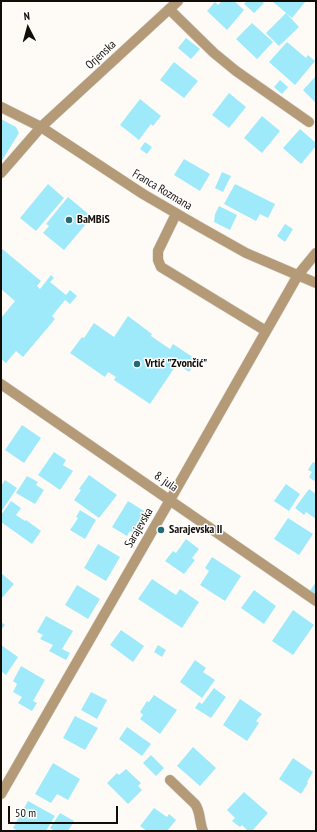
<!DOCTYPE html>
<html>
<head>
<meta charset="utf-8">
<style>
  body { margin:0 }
  #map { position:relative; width:317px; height:832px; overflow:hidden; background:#fefbf7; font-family:"PT Sans Narrow",sans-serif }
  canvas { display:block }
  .frame { position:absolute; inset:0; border:2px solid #120d07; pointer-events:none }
  .north { position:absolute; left:8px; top:8px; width:40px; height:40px; -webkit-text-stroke:3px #fff; paint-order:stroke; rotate:354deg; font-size:11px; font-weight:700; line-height:16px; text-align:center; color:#120d07 }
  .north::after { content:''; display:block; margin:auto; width:14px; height:18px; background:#120d07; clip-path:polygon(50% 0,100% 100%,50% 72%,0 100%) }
  .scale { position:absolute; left:8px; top:806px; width:110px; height:18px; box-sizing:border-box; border:2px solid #120d07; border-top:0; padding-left:5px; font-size:12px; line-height:14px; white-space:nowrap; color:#120d07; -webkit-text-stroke:3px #fff; paint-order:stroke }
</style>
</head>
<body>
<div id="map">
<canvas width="317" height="832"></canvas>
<div class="frame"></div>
<div class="north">N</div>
<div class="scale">50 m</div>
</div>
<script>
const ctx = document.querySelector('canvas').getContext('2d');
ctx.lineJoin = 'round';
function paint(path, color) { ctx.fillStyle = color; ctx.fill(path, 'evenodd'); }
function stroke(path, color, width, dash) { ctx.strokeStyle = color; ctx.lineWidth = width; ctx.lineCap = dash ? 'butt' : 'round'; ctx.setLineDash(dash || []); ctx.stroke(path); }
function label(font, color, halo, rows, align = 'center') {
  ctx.font = font + ' "PT Sans Narrow",sans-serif'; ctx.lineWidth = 3; ctx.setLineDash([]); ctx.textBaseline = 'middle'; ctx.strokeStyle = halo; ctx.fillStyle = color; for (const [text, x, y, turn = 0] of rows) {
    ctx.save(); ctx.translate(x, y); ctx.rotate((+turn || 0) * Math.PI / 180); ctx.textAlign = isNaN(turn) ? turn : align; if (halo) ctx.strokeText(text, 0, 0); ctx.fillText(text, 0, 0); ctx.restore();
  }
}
paint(new Path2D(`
  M222,1h12l10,9 -17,20 -20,-19 8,-9 3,3z
  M247,1h15l2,2 -10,10 -10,-9z
  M272,1h34l-14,17z
  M286,13l13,14 -20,19 -13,-13z
  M252,23l21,19 -16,17 -21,-20z
  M186,38l14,11 -9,10 -13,-11z
  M287,42l19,16 2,-3 7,6 -20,24 -26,-23z
  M174,62l24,19 -14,17 -24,-18z
  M316,76v27l-13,-13z
  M280,80l8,7 -6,7 -8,-7z
  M229,93l17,14 -17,21 -17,-13z
  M140,99l21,17 -8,10 -2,-2 -12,16 -19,-15z
  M262,116l18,15 -18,22 -18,-15z
  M1,119l15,8 3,6 -18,29z
  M300,129l16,14v3l-15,18 -18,-16z
  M145,142l7,5 -5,7 -7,-5z
  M184,159l26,15 -10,17 -26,-16z
  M222,172l9,4 -8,16 -8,-4z
  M48,184l16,14 -28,33 -16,-13z
  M235,184l40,20 -7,14 -8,-4 -4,7 -32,-17z
  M68,197l24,20 -28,33 -21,-17 6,-7 -3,-2z
  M219,206l18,9 -7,15 -16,-8 1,-8z
  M285,224l8,5 -8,13 -8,-6z
  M1,248l40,33 -4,5 3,3 11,-14 3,3 -4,4 16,13 4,-5 7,6 -7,8 -5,-4 -13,16 3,3 -32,38 -7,-6 -10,12 -5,-4v-41l14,-17 -14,-12z
  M128,316l24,18 -1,2 19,13 3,-5 24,16 -8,12 -12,-8 -27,40 -36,-24 2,-3 -8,-5 -3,5 -35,-24 12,-16 2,1 10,-15 20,14z
  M22,425l19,13 -17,25 -19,-13z
  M54,452l12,8 -3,5 10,6 -13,19 -22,-15z
  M313,462l3,2v14l-2,3 -5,-4 3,-5 -4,-2z
  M89,475l28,20 -18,23 -25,-18 7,-10 -2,-1z
  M27,476l11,6 -2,3 8,5 -9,14 -19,-11z
  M5,480l12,8 -16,24v-26z
  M286,484l14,10 -11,17 -15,-10z
  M309,489l7,5v25l-10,-7 -2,3 -9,-7z
  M11,501l10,7 -5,7 9,6 1,-1 15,11 -9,13 -31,-22v-7z
  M128,501l21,13 -13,20 -6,-3 -3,5 -15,-9z
  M80,510l16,10 -11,19 -15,-9 8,-12 -2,-1z
  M288,518l25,16 -14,21 -25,-16z
  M186,539l13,10 -7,9 3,2 -11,14 -19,-13 8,-10 3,2z
  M98,544l22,13 -14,24 -22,-13z
  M212,557l29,19 -16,25 -25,-16 9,-14 -4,-3z
  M1,573l13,11 -13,15z
  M152,579l24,16 4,-6 19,13 -17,26 -44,-29z
  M316,582v15l-7,-5z
  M77,585l23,14 -12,20 -23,-14z
  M254,590l22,16 -12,18 -23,-16z
  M293,610l21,15 -21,30 -21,-14z
  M46,616l27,15 -11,18 8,4 -4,7 -17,-9 4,-6 -13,-6 3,-4 -6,-3z
  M1,622l4,3 -4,5z
  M121,630l23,16 -11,16 -23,-17z
  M1,645l17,12 -12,18 -5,-4z
  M158,645l8,5 -4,7 -8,-5z
  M195,660l11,8 -3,4 12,8 -13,18 -22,-16z
  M21,666l24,14 -12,21 4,2 -5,8 -14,-8 4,-6 -9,-5 4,-8 -4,-3z
  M214,688l12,9 -15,21 -16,-10 4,-6 3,2z
  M91,692l16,8 -10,19 -16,-9z
  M154,695l23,15 -17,24 -20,-15 3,-4 -3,-3 7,-11 2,1z
  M240,699l22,15 -6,7 3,2 -12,18 -24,-16z
  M75,716l23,12 -13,22 -22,-12z
  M127,727l24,17 -9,12 -23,-17z
  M193,747l23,21 -16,18 -23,-20z
  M151,755l13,13 -8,8 -13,-13z
  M293,758l20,14 -6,10 1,1 -7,11 -22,-15z
  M53,763l27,16 -12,21 -11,-6 -6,9 -16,-9z
  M126,769l15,14 -3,3 4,4 -14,14 -21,-21 10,-10 2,2z
  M244,792l24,21 -16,18h-4l-6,-6 -2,2 -8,-6 3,-3 -8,-8z
  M28,801l27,15 -9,15h-28l-5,-3z
  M154,808l13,9 2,-3 7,6 -9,11h-20l-7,-5z
  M60,813l14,8 -6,10h-13l-5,-3z`), '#9eeafa');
const minor = new Path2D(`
  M169,9l45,44 22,18 73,51
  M1,107l40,20 102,67 55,32 48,27 70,30
  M1,173l40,-46 137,-126
  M176,214l-18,37v9l3,7 105,64
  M1,384l315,217
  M170,780l25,24c6,8 4,18 8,27
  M1,794l169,-294 128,-225 18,-22`);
stroke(minor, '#d8d5d1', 11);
stroke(minor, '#b49a76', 10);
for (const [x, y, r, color] of [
  [69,220,4,"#226a77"],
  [137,364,4,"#226a77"],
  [161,530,4,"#226a77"]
]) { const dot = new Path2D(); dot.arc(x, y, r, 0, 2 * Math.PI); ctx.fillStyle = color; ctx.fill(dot); stroke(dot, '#fff', 1.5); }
label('12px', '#120d07', '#fff', [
  ["Orjenska",101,55,-43],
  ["Franca Rozmana",162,190,31],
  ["8. jula",166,482,35],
  ["Sarajevska",139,528,-60]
]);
label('bold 12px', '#120d07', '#fff', [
  ["BaMBiS",77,220],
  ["Vrtić \"Zvončić\"",145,364],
  ["Sarajevska II",169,530]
], 'left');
</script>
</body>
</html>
